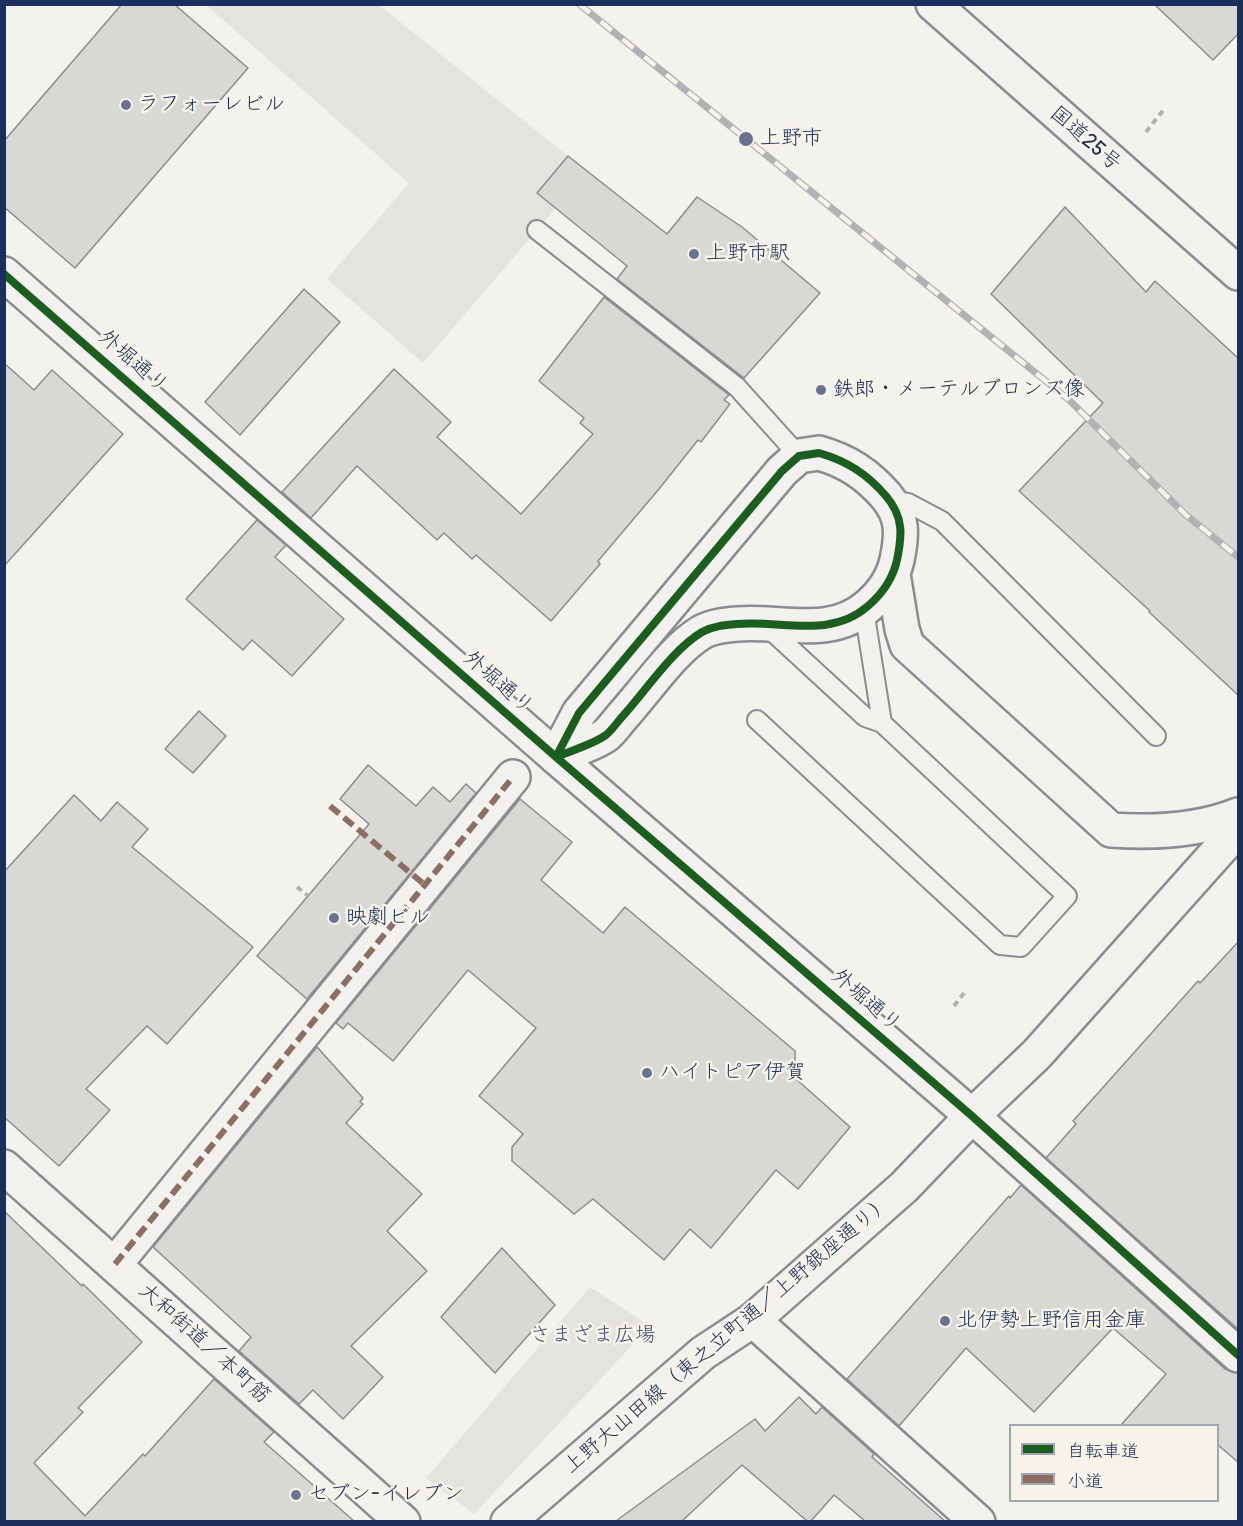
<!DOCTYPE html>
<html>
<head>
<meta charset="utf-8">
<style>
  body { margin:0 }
  #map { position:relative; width:1243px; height:1526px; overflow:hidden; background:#f4f2ec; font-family:Pangolin,"Klee One",sans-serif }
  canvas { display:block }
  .frame { position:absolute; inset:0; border:6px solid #1b2f5e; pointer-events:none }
  .legend { position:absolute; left:1009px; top:1424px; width:210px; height:78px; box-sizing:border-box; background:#f7f3e8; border:2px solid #9fa5b1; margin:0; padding:8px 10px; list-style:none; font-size:18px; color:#1b2f5e }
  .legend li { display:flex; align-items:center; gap:12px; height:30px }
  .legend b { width:30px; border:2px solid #9fa5b1 }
</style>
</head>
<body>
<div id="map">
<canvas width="1243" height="1526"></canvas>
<div class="frame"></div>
<ul class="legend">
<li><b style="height:8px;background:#1b5e20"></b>自転車道</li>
<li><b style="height:8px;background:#8d6e63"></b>小道</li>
</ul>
</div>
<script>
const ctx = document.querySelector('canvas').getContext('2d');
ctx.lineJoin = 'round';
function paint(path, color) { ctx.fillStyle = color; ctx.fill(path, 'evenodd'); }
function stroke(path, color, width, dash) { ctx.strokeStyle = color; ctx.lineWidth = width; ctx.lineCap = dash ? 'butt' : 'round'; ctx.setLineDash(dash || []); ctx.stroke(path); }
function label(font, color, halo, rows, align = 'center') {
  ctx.font = font + ' Pangolin,"Klee One",sans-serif'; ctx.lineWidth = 5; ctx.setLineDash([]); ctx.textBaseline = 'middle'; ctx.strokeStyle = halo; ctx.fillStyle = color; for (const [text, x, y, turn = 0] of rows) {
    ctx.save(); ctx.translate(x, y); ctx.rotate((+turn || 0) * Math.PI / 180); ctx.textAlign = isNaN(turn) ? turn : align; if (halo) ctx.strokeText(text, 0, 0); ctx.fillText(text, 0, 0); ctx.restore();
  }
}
paint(new Path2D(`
  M206,5h173l189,151 -31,37 19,15 -133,155 -96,-84 82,-96z
  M590,1287l63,41 -15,11 -164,175 -48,-36z`), '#e4e3df');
const building = new Path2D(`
  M122,4h52l74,64 -173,200 -71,-61v-66z
  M1154,4h85v29l-26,27z
  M568,156l99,78 30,-37 45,30 78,66 -76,85 -127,-99 10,-13 -90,-73z
  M1065,207l81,85 9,-11 84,78v337l-90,-84 1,-1 -131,-120 84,-88 -112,-109z
  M304,289l36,33 -100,113 -35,-33z
  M604,297l125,98 -5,5 6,4 -29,38 -3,-2 -39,49 -61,72 2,3 -49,57 -75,-66 -4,4 -28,-26 -7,7 -80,-74 -46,52 -29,-26 112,-123 57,53 -14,15 84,77 72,-80 -13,-11 4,-5 -45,-37z
  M4,363l30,27 18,-20 71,64 -119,132z
  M257,520l29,25 -11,12 69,62 -52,57 -40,-36 -9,10 -57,-51z
  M199,711l27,25 -33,37 -28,-24z
  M368,765l48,41 17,-19 17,15 16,-18 10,9 -169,206 -50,-43 112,-132 -29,-25z
  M74,795l27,26 16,-19 31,27 -16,18 121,100 -86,97 -20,-18 -61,63 24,21 -51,56 -55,-49v-245z
  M520,799l52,43 -31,38 62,53 22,-26 170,144v27l55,49 -52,62 -22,-19 -65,78 -21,-19 -26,31 -71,-61 -19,15 -62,-53v-14l11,-13 -44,-38 57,-68 -68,-58 -75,91 -45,-38 -5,6 -7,-6z
  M1239,941v389l-193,-172 30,-34 -3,-3 125,-140 2,2z
  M317,1047l46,51 -3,4 3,2 -17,19 76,71 -35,37 40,40 -76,75 32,31 -40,42 -30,-29 -14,14 -60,-53 12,-14 -98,-90z
  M1021,1185l204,184 14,4v90l-21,-18v-20h-97l45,-51 -53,-46 -79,84 -68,-64 -67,78 -52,-47 162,-183 1,2z
  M4,1211l78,75 1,-2 59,58 -64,66 5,4 -49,51 51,53 58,-62 2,2 69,-77 60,53 -10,10 90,79h-350z
  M502,1248l53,57 -60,68 -54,-56z
  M799,1397l17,17 6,-7 52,47 -2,3 73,64h-80l-31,-26 -23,26h-4l-65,-56 -60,56h-66l139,-102 10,12z`);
paint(building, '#d8d8d5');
stroke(building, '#898c92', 1.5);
const lane = new Path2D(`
  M537,230l200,157 62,69
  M889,499l19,4 34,18 214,215
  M765,625l100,92 17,6 -18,-113
  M757,720l243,225 21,2 46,-51 -185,-173`);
const street = new Path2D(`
  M4,274l552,483
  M972,1116l266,239
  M4,1167l399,355
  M115,1264l398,-487
  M753,1320l225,202`);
const secondary = new Path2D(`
  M819,453c28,8 48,21 67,43 18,21 16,40 11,64 -4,18 -15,34 -29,46 -38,33 -85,14 -131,18 -12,1 -24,2 -35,8 -30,18 -57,60 -81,86 -5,6 -10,13 -15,17 -12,9 -36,16 -50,22l23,-44 203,-242 17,-15z
  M893,574l9,55 5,16 204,185c44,3 87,1 127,-15
  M556,757l416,359`);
const primary = new Path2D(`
  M508,1522l195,-169 50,-33 151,-133 68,-71 65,-62 201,-225`);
const highway = new Path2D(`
  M933,4l305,269`);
stroke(lane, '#898c92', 22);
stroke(street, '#898c92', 38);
stroke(secondary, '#898c92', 38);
stroke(primary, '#898c92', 38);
stroke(highway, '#898c92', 38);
stroke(new Path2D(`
  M1146,132l19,-24
  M297,887l11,9
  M954,1006l10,-13`), '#b1b2b5', 4, [6, 4.5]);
stroke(lane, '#f2f1ed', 18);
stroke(street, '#f2f1ed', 33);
stroke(secondary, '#f2f1ed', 33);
stroke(primary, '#f2f1ed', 33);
stroke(highway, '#f2f1ed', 33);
const rail = new Path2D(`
  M579,4l489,395 118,116 52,42`);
stroke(rail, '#b1b2b5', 7);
stroke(rail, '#f7f3e8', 4.5, [14]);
stroke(new Path2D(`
  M330,806l95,79
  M115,1264l398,-487`), '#8d6e63', 6, [12, 6]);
stroke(new Path2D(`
  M4,274l552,483 416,359 266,239
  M819,453c28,8 48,21 67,43 18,21 16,40 11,64 -4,18 -15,34 -29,46 -38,33 -85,14 -131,18 -12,1 -24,2 -35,8 -30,18 -57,60 -81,86 -5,6 -10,13 -15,17 -12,9 -36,16 -50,22l23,-44 203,-242 17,-15z`), '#1b5e20', 8);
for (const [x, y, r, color] of [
  [126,105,6,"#677390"],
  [746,139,8,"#677390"],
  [694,254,6,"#677390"],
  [821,390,6,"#677390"],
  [334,918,6,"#677390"],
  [647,1073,6,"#677390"],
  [945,1321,6,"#677390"],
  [296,1495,6,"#677390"]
]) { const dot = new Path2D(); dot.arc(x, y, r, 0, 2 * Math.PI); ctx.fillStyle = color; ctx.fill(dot); stroke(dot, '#f7f3e8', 2); }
label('21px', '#1b2f5e', '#f7f3e8', [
  ["ラフォーレビル",138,105],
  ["上野市",760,139],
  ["上野市駅",706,254],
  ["鉄郎・メーテルブロンズ像",833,390],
  ["映劇ビル",346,918],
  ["ハイトピア伊賀",659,1073],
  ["北伊勢上野信用金庫",957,1321],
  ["セブン-イレブン",308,1495]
], 'left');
label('21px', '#1b2f5e', '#f7f3e8', [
  ["国道25号",1085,139,41],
  ["外堀通り",133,362,41],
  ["外堀通り",498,683,41],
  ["外堀通り",866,1001,41],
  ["上野大山田線（東之立町通／上野銀座通り）",728,1335,-40],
  ["大和街道／本町筋",204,1344,42]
]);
label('21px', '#415076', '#f7f3e8', [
  ["さまざま広場",593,1336]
]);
</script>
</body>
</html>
